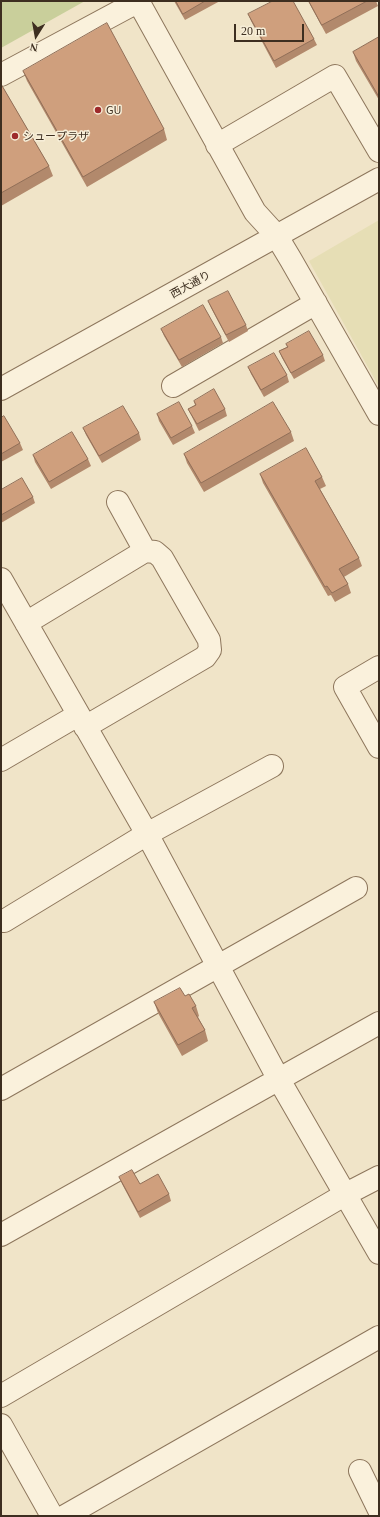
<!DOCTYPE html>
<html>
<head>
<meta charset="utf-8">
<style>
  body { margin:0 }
  #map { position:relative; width:380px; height:1517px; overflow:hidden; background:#f0e4c8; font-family:Georgia,serif }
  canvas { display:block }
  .frame { position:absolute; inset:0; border:2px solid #3d2e20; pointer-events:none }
  .north { position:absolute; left:16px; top:16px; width:40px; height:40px; -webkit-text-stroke:3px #f7eed8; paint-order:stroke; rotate:191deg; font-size:11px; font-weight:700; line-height:16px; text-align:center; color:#3d2e20 }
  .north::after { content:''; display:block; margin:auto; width:14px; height:18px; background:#3d2e20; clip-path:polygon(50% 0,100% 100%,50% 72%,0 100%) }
  .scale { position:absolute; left:234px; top:24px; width:70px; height:18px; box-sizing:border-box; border:2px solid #3d2e20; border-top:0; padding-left:5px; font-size:12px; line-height:14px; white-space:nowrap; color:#3d2e20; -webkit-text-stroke:3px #f7eed8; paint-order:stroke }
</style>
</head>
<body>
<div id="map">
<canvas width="380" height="1517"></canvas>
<div class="frame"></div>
<div class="north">N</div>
<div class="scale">20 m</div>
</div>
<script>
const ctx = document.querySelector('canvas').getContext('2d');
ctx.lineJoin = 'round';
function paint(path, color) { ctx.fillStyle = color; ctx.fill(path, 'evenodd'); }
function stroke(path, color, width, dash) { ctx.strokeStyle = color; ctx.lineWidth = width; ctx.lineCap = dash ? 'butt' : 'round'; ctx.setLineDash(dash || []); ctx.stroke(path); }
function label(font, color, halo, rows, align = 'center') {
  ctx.font = font + ' Georgia,"Noto Sans JP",serif'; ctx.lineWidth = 3; ctx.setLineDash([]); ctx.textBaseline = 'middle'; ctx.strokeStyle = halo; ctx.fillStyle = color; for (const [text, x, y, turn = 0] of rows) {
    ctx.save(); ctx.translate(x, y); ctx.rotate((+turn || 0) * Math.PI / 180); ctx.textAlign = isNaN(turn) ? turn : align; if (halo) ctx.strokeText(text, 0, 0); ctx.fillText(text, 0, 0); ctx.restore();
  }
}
paint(new Path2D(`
  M379,220v167l-70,-126z`), '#e6deb5');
paint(new Path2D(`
  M1,1h84l-84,47z`), '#c9cf9b');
const minor = new Path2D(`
  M138,1l117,211 21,23 15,25 88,154
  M1,75l138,-74
  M217,145l118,-69 44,75
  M173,386l143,-83
  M1,389l378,-210
  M118,502l27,49
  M1,579l146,255 131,244 101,175
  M26,623l119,-72 10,1 7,6 47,82 1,10 -5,7 -120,70
  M379,667l-34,20 34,60
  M1,760l77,-45
  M4,921l143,-87 125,-68
  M1,1089l355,-201
  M1,1235l378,-212
  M1,1396l345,-202 33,-17
  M1,1425l51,91
  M360,1471l19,39
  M65,1516l314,-179`);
stroke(minor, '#8d765c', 24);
stroke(minor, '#faf1dc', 22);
paint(new Path2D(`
  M174,1h46l-35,19z
  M308,1h68l2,5 -52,28z
  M248,14l66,25 3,6 -41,23 -25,-47z
  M379,37v63l-23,-39 -3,-9z
  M23,71l141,58 3,11 -80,47 -60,-106z
  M1,84l48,82 4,10 -52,30z
  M208,301l38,24 2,6 -19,11 -18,-34z
  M161,329l60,8 2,6 -41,24 -18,-31z
  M286,344l37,11 2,6 -31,18 -12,-21 -3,-7 8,-4z
  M248,367l39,8 2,7 -25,15 -13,-23z
  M194,401l31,8 2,7 -28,15 -11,-22 7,-4z
  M157,414l35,12 3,7 -22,12 -14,-24z
  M1,418l19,25 3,7 -22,12z
  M83,428l56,5 2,7 -39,23 -16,-28z
  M291,432l3,9 -90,51 -17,-29 -3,-9z
  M33,455l55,4 3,7 -40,23 -16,-27z
  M260,474l62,3 4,9 -6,3 39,69 3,8 -18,11 4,7 3,9 -16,9 -4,-7 -3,1 -65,-113z
  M1,490l32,7 2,6 -34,20z
  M185,996l11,10 3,10 -1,1 7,13 3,11 -26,15 -24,-43 -4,-11z
  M119,1177l50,17 2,7 -31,17 -18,-34z`), '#b2896c');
const building = new Path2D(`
  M176,1h29l-22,13z
  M273,1h20l21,38 -40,22 -26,-47z
  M309,1h58l-45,24z
  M107,23l57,106 -81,48 -60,-106z
  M379,37v60l-26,-45z
  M1,84l48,82 -48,27z
  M228,291l18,34 -20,10 -18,-34z
  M203,305l18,32 -42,23 -18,-31z
  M309,331l14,24 -32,18 -12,-22 9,-4 -2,-3z
  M274,353l13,22 -26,15 -13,-23z
  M214,389l11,20 -28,15 -9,-15 8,-4 -2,-4z
  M179,402l13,24 -21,12 -14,-24z
  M273,402l18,30 -90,51 -17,-29z
  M123,406l16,27 -40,23 -16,-28z
  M4,416l16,27 -19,11v-36z
  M72,432l16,27 -39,23 -16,-27z
  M306,448l16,29 -7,4 44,77 -20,11 9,15 -16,9 -5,-7 -2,1 -65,-113z
  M22,478l11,19 -32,18v-25z
  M180,988l5,8 4,-2 7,12 -4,2 13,22 -27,15 -24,-43z
  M132,1170l8,14 18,-10 11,20 -31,18 -19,-35z`);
paint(building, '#cf9f7d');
stroke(building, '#916f58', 1);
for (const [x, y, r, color] of [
  [98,110,4,"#9e2a2b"],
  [15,136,4,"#9e2a2b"]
]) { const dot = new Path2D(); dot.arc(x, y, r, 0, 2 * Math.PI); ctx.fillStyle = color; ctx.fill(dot); stroke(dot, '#f7eed8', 1.5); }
label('11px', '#3d2e20', '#f7eed8', [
  ["GU",106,110],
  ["シュープラザ",23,136]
], 'left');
label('11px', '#3d2e20', '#f7eed8', [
  ["西大通り",190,284,-29]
]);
</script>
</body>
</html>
